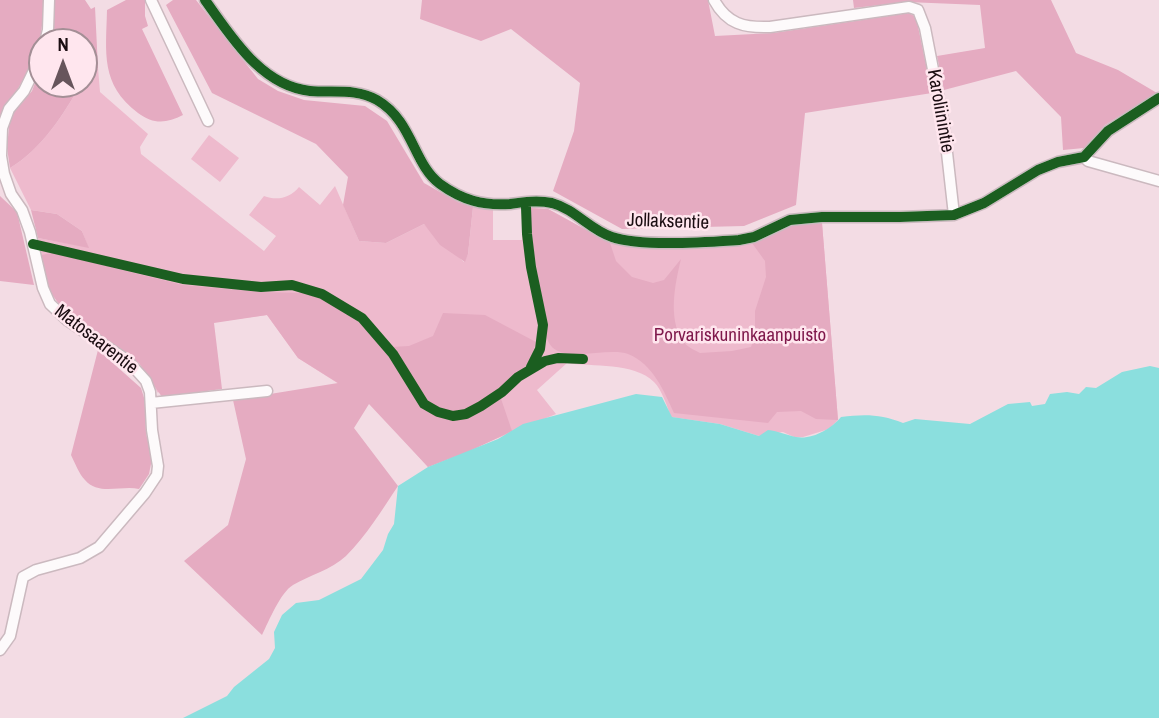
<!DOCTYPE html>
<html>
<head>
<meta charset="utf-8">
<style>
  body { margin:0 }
  #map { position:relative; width:1159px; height:718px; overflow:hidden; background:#f3dce4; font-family:"Archivo Narrow",sans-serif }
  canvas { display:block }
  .north { position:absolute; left:28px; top:28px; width:70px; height:70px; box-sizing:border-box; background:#ffe6ee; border:2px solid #a48f96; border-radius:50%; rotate:0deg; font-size:19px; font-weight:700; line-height:28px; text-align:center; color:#1b0d12 }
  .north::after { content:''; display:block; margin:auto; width:24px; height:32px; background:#67555c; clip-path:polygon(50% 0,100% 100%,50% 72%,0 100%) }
</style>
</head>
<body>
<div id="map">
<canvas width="1159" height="718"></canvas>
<div class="north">N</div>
</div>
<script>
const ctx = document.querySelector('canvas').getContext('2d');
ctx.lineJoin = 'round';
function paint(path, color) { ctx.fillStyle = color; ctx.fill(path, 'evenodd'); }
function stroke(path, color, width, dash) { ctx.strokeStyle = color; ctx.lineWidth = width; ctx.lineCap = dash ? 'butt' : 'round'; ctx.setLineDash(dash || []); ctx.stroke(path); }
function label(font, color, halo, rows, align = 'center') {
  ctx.font = font + ' "Archivo Narrow",sans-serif'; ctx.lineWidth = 5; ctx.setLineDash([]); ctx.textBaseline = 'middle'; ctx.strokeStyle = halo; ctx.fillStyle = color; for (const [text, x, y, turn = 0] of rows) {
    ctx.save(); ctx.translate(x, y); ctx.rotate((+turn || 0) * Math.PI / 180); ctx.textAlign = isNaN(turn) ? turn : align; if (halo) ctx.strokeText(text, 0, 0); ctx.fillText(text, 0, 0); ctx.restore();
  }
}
paint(new Path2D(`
  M98,68l2,24 48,42 -8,13 1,7 123,97 12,-15 -27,-21 15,-19c13,5 26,2 35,-9l21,18 15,-19 24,55 27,2 38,-19 40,38 4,-8 5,-47 20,1v32h29l1,-32 25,1 62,34 38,5 85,-2 19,-3 18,-10 52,-10 16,197 -9,9 -26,8h-9l-11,-5 -24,4 -39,-12 -49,-7c-4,-11 -9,-27 -17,-35 -20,-20 -62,-15 -87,-19l-30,27 19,24 -128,53 -56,-62 -74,-47 -31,-43 -53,7 -56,71 -19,-30 -53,-36 -25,-20 -12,-17 -11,-52 50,9 -6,-16 -25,-17 -26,-4 -21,-42c32,-19 53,-53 71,-84h3v-4z
  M209,135l30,23 -19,24 -29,-23z`), '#eebacd');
paint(new Path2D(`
  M0,0h45l-6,51 -39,70z
  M55,0h30l6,9 4,-2 3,61 -14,12v-38h-34z
  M126,0h19v16l3,10 -6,3 41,86c-16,8 -29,10 -45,-2 -38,-29 -32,-60 -31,-103z
  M173,0h23l62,79 20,12 26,9 61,6 22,15 37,62 34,19 15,5 -5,47 -3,8 -25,-17 -16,-21 -38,19 -27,-2 -16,-36 5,-28 -32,-33 -104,-51 -46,-88z
  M422,0h286l7,36 58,-3 136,-20 7,4 16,76 -127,20 -9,92 -52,21 -122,3 -69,-38 21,-60 6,-48 -69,-54 -30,12 -61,-22z
  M853,0h198l25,53 42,17 39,23 -52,32 -21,23 -21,2 -2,-33 -45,-46 -72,19 -7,-34 48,-8 -5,-43 -73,-3 -53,6z
  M42,64v20h39c-18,31 -39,65 -71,84l-3,-20 2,-22 5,-14 18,-21z
  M0,196l17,16 17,73 -34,-4z
  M531,208l17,1 62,34 6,18 16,16 21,6 11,-3 17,-21c-6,25 -13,58 1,81 4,6 12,10 18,13l32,-2 19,-4 4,-12v-24l11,-34 -1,-16 -13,-18 35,-17 35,-3 16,197 -22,-1 -15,-8 -24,1 -9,11 -94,-10c-10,-22 -21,-49 -46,-59 -24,-9 -83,18 -82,-26l-16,-101z
  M31,210l26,4 25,17 7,17 -51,-10z
  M53,253l130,32 78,7 44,1 24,9 29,17 27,31 6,-3 18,-1 24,-10 10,-23 42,2 51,27 -6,20 -32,28 14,41 -44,21 -40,15 -59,-63 -15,24 44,58c-16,24 -32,50 -52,70 -15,14 -36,19 -53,29 -13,8 -24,36 -31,50l-78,-74 44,-36 18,-66 -13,-59 105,-17 -40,-25 -31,-43 -53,8 8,66 -60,8 -23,-34 -53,-36 -25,-20 -12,-17 -8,-35z
  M98,350l43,38 4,13 1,32 6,26 -3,15 -10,15c-17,-4 -41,7 -54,-9 -6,-6 -10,-17 -14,-25z`), '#e5abc1');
paint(new Path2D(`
  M1150,366l9,2v350h-976l44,-22 7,-9 35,-28 6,-11 -1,-16 8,-17 14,-12 23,-3 42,-21 22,-29 5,-16 6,-10 4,-38 30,-19 70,-28 25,-15 113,-30 26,3 10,20 48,7 39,12 9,-6c10,1 19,5 28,7 16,3 35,-8 45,-20 23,-3 40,-3 62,6l12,-4 55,5 38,-20 22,-2 2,4 13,-2 5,-10 17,-2 12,2 7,-7 10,1 26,-16z`), '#8bdfde');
const minor = new Path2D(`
  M151,0l57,121
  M205,0c26,36 56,86 105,91 23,2 46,-3 67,9 36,21 36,64 63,84 22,16 43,22 70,20 14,-2 28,-4 42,-1 23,6 38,27 60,34 29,10 95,5 127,3l15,-3 36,-17 32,-3h78l54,-2 30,-12 54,-33 20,-8 26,-5 24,-26 51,-33
  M714,0c13,24 30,28 56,27l139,-20 9,3 7,18 19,98 10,89
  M45,42l3,-12 1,-30
  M1084,157l4,4 71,20
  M151,403l116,-12
  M0,650l10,-14 13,-59 13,-7 44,-12 19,-11 46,-54 12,-18 1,-9 -6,-36 -2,-38 -4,-11 -18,-20 -61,-41 -17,-16 -7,-16 -13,-56 -8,-22 -11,-16 -7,-20 -3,-18 1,-28 7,-19 15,-18 18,-37`);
stroke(minor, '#cbb9bf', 13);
stroke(minor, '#fdfafb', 10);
stroke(new Path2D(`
  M205,0c26,36 56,86 105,91 23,2 46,-3 67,9 36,21 36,64 63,84 22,16 43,22 70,20 14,-2 28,-4 42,-1 23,6 38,27 60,34 29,10 95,5 127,3l15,-3 36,-17 32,-3h78l54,-2 30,-12 54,-33 20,-8 26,-5 24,-26 51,-33
  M526,207l1,27 4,33 12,58 -3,24 -9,18
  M33,244l150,35 78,8 31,-2 30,9 40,24 31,36 31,50 14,8 15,4 13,-2 15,-8 21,-14 16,-15 27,-16 13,-3 25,1`), '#1b5e20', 10);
label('19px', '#1b0d12', '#ffe6ee', [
  ["Karoliinintie",940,111,80],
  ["Jollaksentie",668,222,2],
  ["Matosaarentie",96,340,38]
]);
label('19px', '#7f184b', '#ffe6ee', [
  ["Porvariskuninkaanpuisto",740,336]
]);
</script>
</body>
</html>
